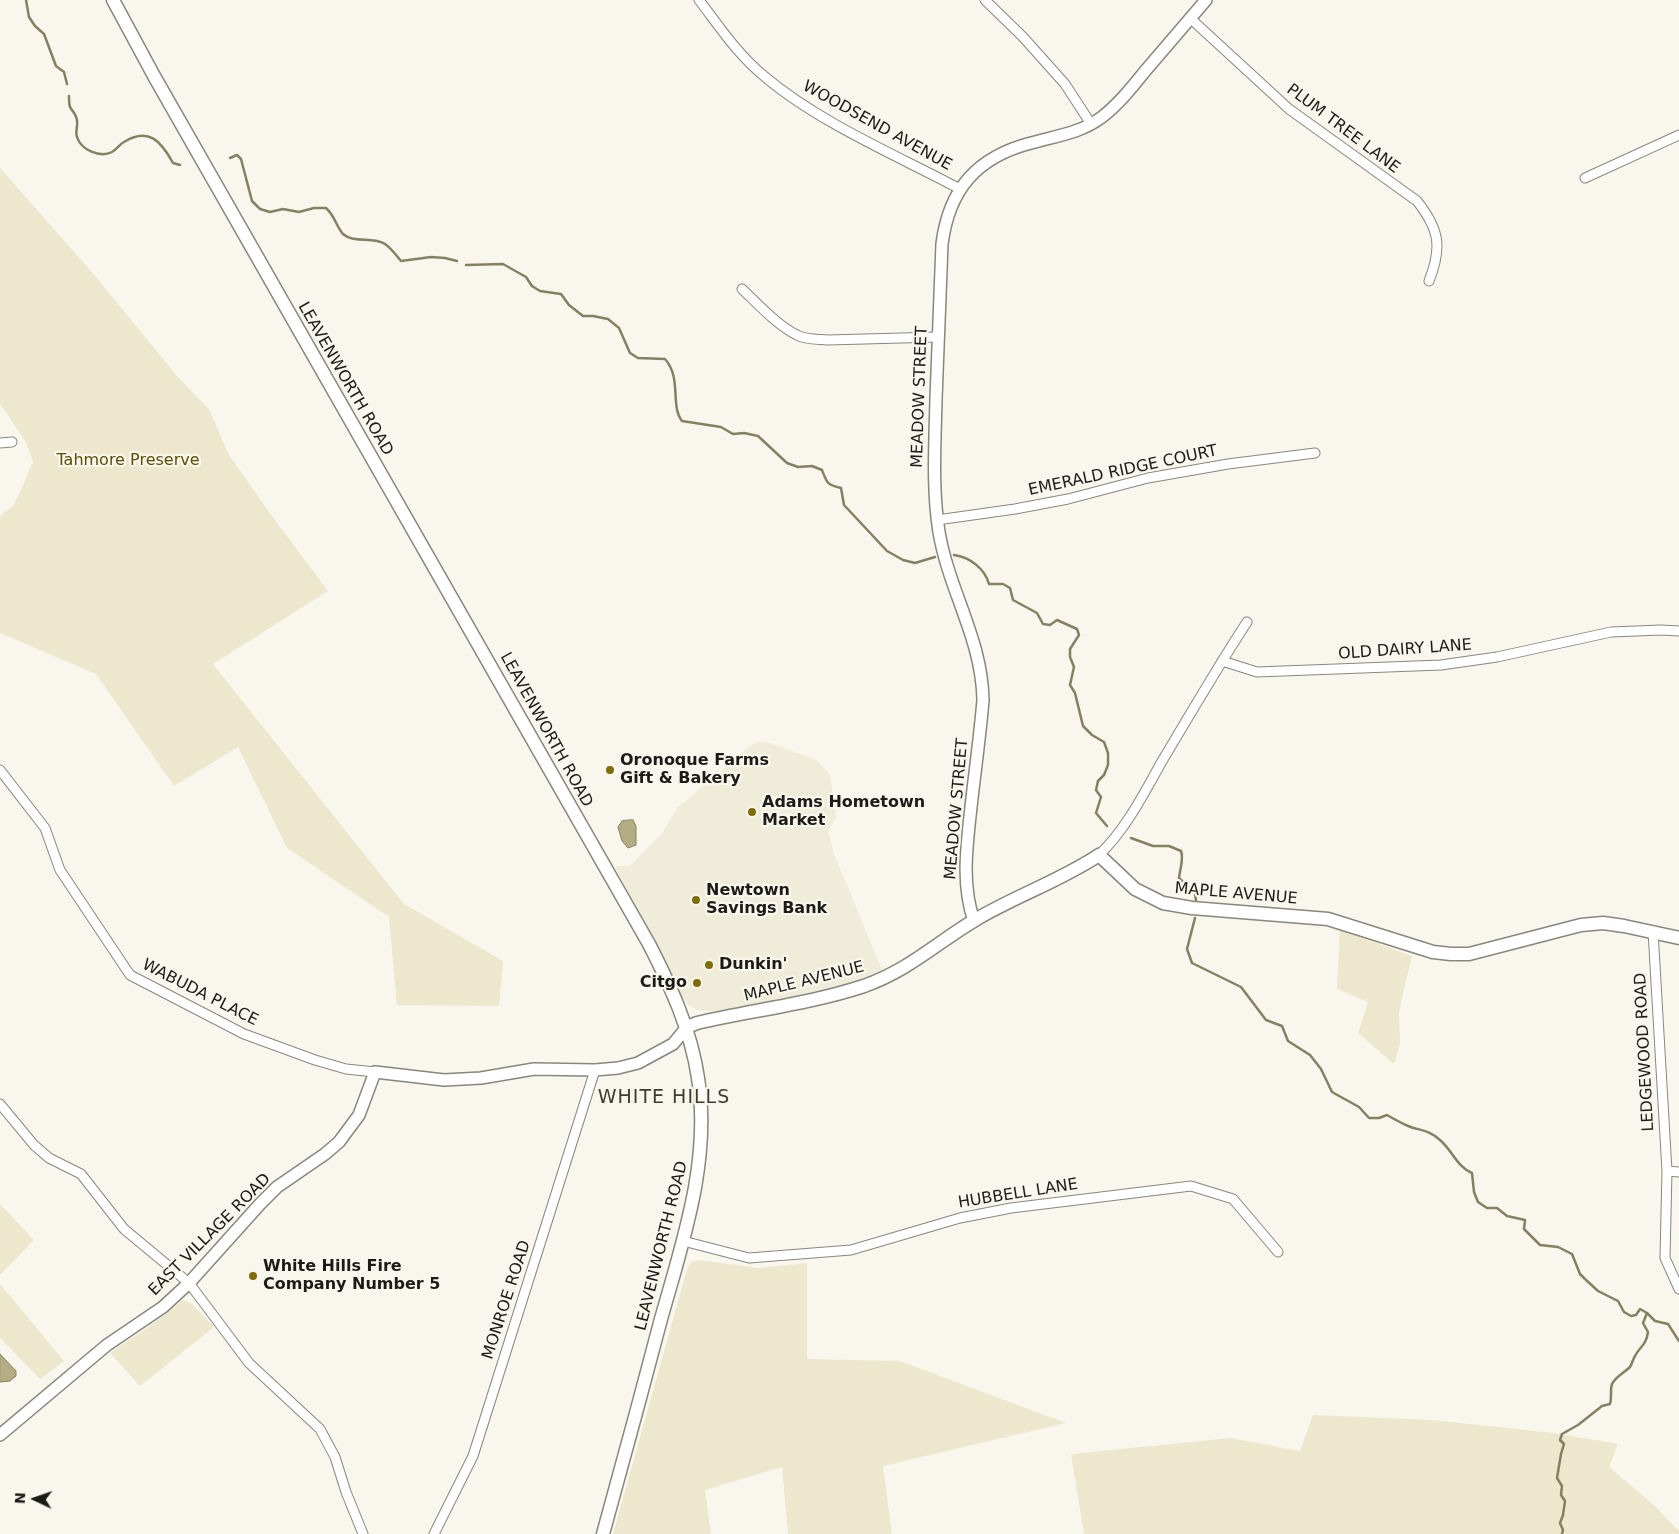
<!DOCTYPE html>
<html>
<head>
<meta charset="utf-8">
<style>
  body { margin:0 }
  #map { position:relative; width:1679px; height:1534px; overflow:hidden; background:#f9f7ed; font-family:"DejaVu Sans",sans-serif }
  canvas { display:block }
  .north { position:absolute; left:10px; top:1474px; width:50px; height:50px; -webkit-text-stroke:4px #f9f7ed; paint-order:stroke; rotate:273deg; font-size:14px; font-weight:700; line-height:20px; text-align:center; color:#1b1b17 }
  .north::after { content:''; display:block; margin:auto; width:18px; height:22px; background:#1b1b17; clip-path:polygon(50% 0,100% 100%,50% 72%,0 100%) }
</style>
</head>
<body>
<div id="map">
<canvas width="1679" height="1534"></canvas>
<div class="north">N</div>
</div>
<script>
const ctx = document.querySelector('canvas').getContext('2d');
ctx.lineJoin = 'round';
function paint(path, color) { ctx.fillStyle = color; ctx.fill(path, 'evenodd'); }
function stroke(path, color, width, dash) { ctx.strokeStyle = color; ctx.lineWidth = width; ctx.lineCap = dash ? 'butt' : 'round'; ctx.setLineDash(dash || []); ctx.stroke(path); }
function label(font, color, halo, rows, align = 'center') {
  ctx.font = font + ' "DejaVu Sans",sans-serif'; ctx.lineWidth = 4.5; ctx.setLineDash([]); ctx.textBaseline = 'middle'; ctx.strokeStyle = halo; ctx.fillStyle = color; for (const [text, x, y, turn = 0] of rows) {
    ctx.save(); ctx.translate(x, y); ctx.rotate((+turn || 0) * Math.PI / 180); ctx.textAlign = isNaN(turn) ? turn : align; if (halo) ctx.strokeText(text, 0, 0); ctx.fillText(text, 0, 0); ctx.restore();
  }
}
paint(new Path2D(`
  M755,742h12l48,17 15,15 6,44 -8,12 6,24 49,118 -25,9 -131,31 -30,-2 -14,-9 -68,-135h15l33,-34 14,-24z`), '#efecda');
paint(new Path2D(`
  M0,168l91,103 86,105 32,33 19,44 41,59 59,79 -115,73 191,240 99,57 -4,45 -102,-1 -8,-88 -102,-69 -49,-101 -64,39 -78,-112 -96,-41v-115l1,-3 13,-10 19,-43 -7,-20 -26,-38z
  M1340,930l72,26 -10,42 -3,15 1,31 -6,20 -36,-31 10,-31 -31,-13z
  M0,1204l34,36 -34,35z
  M699,1260l59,8 49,-5v96l93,2 166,62 -183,43 9,68h-104l-6,-67 -77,23 6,44h-98l74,-265 4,-7z
  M0,1284l64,77 -24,18 -40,-41z
  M183,1300l9,4 22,23 -74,59 -30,-33 37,-25z
  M1313,1415l119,5 122,13 64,11 -9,23 45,38 25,26v3h-595l-13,-80 160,-16 69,13z`), '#ede8cd');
const water = new Path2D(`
  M633,820l3,6v19l-8,3 -6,-7 -4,-14 4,-6z
  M0,1354l16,17v5l-6,5 -10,1z`);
paint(water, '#b4ac82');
stroke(water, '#868062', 1);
stroke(new Path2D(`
  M26,0l3,17 6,9 9,8 12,32 8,6 3,12
  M69,96c0,4 0,8 1,11 3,5 7,8 7,14 1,5 -2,11 0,16 4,13 23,21 35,15 5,-3 8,-8 12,-10 25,-15 37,-1 49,21l7,2
  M230,158l7,-3 4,4 11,42 8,8 10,3 13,-3 16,3 15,-4h12c9,8 10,18 17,26 11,10 30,2 42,10 6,4 11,11 16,17l30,-4 14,1 12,3
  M466,265l37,-1 23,13 6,9 8,5 21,3 8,11 14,11h10l15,3 11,9 11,25 8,5 27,1c17,19 5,47 17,62l39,6 12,7 11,-1 14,3 29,27 11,4 14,-1 10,4c5,13 5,15 19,18l3,17 43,46 16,9 12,3 20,-6
  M954,555c16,2 31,14 35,29h14l7,4 3,12 24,13 6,11 7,1 7,-5 20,9 2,6 -9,14v8l4,10 -4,18 5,8 8,33 9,9 12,7 4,11v12l-4,10 -6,6 -2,9 5,7 -5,16 11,13
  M1131,838l22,8h16l12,5c3,8 -1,17 -2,27l16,15 1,8
  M1195,918l-8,31 5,14 49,24 25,33 16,6 6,15 22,14 11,14 11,23 27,15 10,11h10l8,-3c7,4 14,8 21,11 12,5 20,3 32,14 12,10 17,27 32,33l2,19 4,10 9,6h10l10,8 18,4 -1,9 16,16 18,2 14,7 8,20 5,5 13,12 20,10 6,11 7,4 5,-1 4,-6 7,4 8,8 13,3 11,17
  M1562,1534l1,-4 -3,-7 3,-8 2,-14 -4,-6 1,-9 -5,-8 4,-24 3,-10 -4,-4 2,-6 16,-9 24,-19 8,-2c2,-7 0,-14 2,-20 4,-8 12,-11 18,-17 2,-3 3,-8 5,-11 5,-10 11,-10 13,-24l-5,-9 4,-10`), '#868062', 2.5);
const minor = new Path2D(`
  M699,0c20,26 39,55 65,76 54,46 132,79 196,113
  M985,0l38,37 42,47 26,40
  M1190,18l99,91 128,92c23,29 25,47 12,80
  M1585,178l94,-43
  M742,289c16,15 36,37 55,46 9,5 21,4 31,5l110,-3
  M0,443l12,-1
  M937,520l78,-11 53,-10 80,-21 80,-14 87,-11
  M1222,661l35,11 184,-7 56,-8 114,-25 50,-2 18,1
  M0,770l45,58 15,42 70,105 114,59 71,26 31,9 29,3
  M1099,855c27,-26 44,-60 62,-92 28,-47 56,-95 86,-141
  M1653,931l14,240 -2,87 14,31
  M0,1104l34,41 15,13 32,16 43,55 65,54 60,80 71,66 15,28 11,35 17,42
  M1667,1171l12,1
  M683,1241l66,17 102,-8 109,-32 51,-10 180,-22 42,13 45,53
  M434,1534l39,-78 122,-386`);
const tertiary = new Path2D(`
  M974,921c-13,-37 -7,-76 -3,-114 4,-36 9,-71 12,-107 -1,-61 -34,-109 -44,-168 -7,-44 -4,-88 -3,-133 2,-51 4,-103 6,-155 7,-55 35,-87 89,-101 25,-7 50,-10 71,-26 17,-13 31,-31 44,-47 20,-23 40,-47 60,-70
  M0,1435l107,-90 56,-38 26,-24 71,-79 17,-17 48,-33 14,-12 20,-27 16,-43 69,8 37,-2 53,-9 61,1 23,-2 20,-5 35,-19 14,-17`);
const secondary = new Path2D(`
  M113,0l41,76 495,868c22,43 42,86 49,134 13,82 -15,163 -37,241 -19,72 -38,143 -58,215
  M687,1027l10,-4c56,-13 112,-19 167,-37 45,-16 71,-42 111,-66 40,-24 85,-39 124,-65l36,34 28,14 29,5 136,11 105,33 18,2h18l112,-29 22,-2 21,3 55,12`);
stroke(minor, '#88877d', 11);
stroke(tertiary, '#88877d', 14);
stroke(secondary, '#88877d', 15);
stroke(minor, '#fff', 9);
stroke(tertiary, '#fff', 11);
stroke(secondary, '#fff', 12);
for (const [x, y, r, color] of [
  [610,770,5,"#7e6c07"],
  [752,812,5,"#7e6c07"],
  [696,900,5,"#7e6c07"],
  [709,965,5,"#7e6c07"],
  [697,983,5,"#7e6c07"],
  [253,1276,5,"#7e6c07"]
]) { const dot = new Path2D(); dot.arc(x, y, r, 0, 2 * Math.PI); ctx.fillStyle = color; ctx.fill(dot); stroke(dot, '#f9f7ed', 2); }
label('16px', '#1b1b17', '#f9f7ed', [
  ["WOODSEND AVENUE",877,126,29],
  ["PLUM TREE LANE",1343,129,37],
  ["LEAVENWORTH ROAD",345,379,60],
  ["MEADOW STREET",920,397,-88],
  ["EMERALD RIDGE COURT",1123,471,-12],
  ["OLD DAIRY LANE",1405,650,-4],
  ["LEAVENWORTH ROAD",546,730,61],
  ["MEADOW STREET",957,809,-85],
  ["MAPLE AVENUE",1236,894,5],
  ["MAPLE AVENUE",804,982,-14],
  ["WABUDA PLACE",200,993,27],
  ["LEDGEWOOD ROAD",1645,1052,-93],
  ["HUBBELL LANE",1018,1194,-9],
  ["EAST VILLAGE ROAD",210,1235,-45],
  ["LEAVENWORTH ROAD",662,1246,-76],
  ["MONROE ROAD",507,1300,-72]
]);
label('16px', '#5c4e00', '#f9f7ed', [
  ["Tahmore Preserve",128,461]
]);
label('bold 16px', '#1b1b17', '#f9f7ed', [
  ["Oronoque Farms",620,761],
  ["Gift & Bakery",620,779],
  ["Adams Hometown",762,803],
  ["Market",762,821],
  ["Newtown",706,891],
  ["Savings Bank",706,909],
  ["Dunkin'",719,965],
  ["Citgo",687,983,"right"],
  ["White Hills Fire",263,1267],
  ["Company Number 5",263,1285]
], 'left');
ctx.letterSpacing = '1px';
label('19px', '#3d3c33', '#f9f7ed', [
  ["WHITE HILLS",664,1098]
]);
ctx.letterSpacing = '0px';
</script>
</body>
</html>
